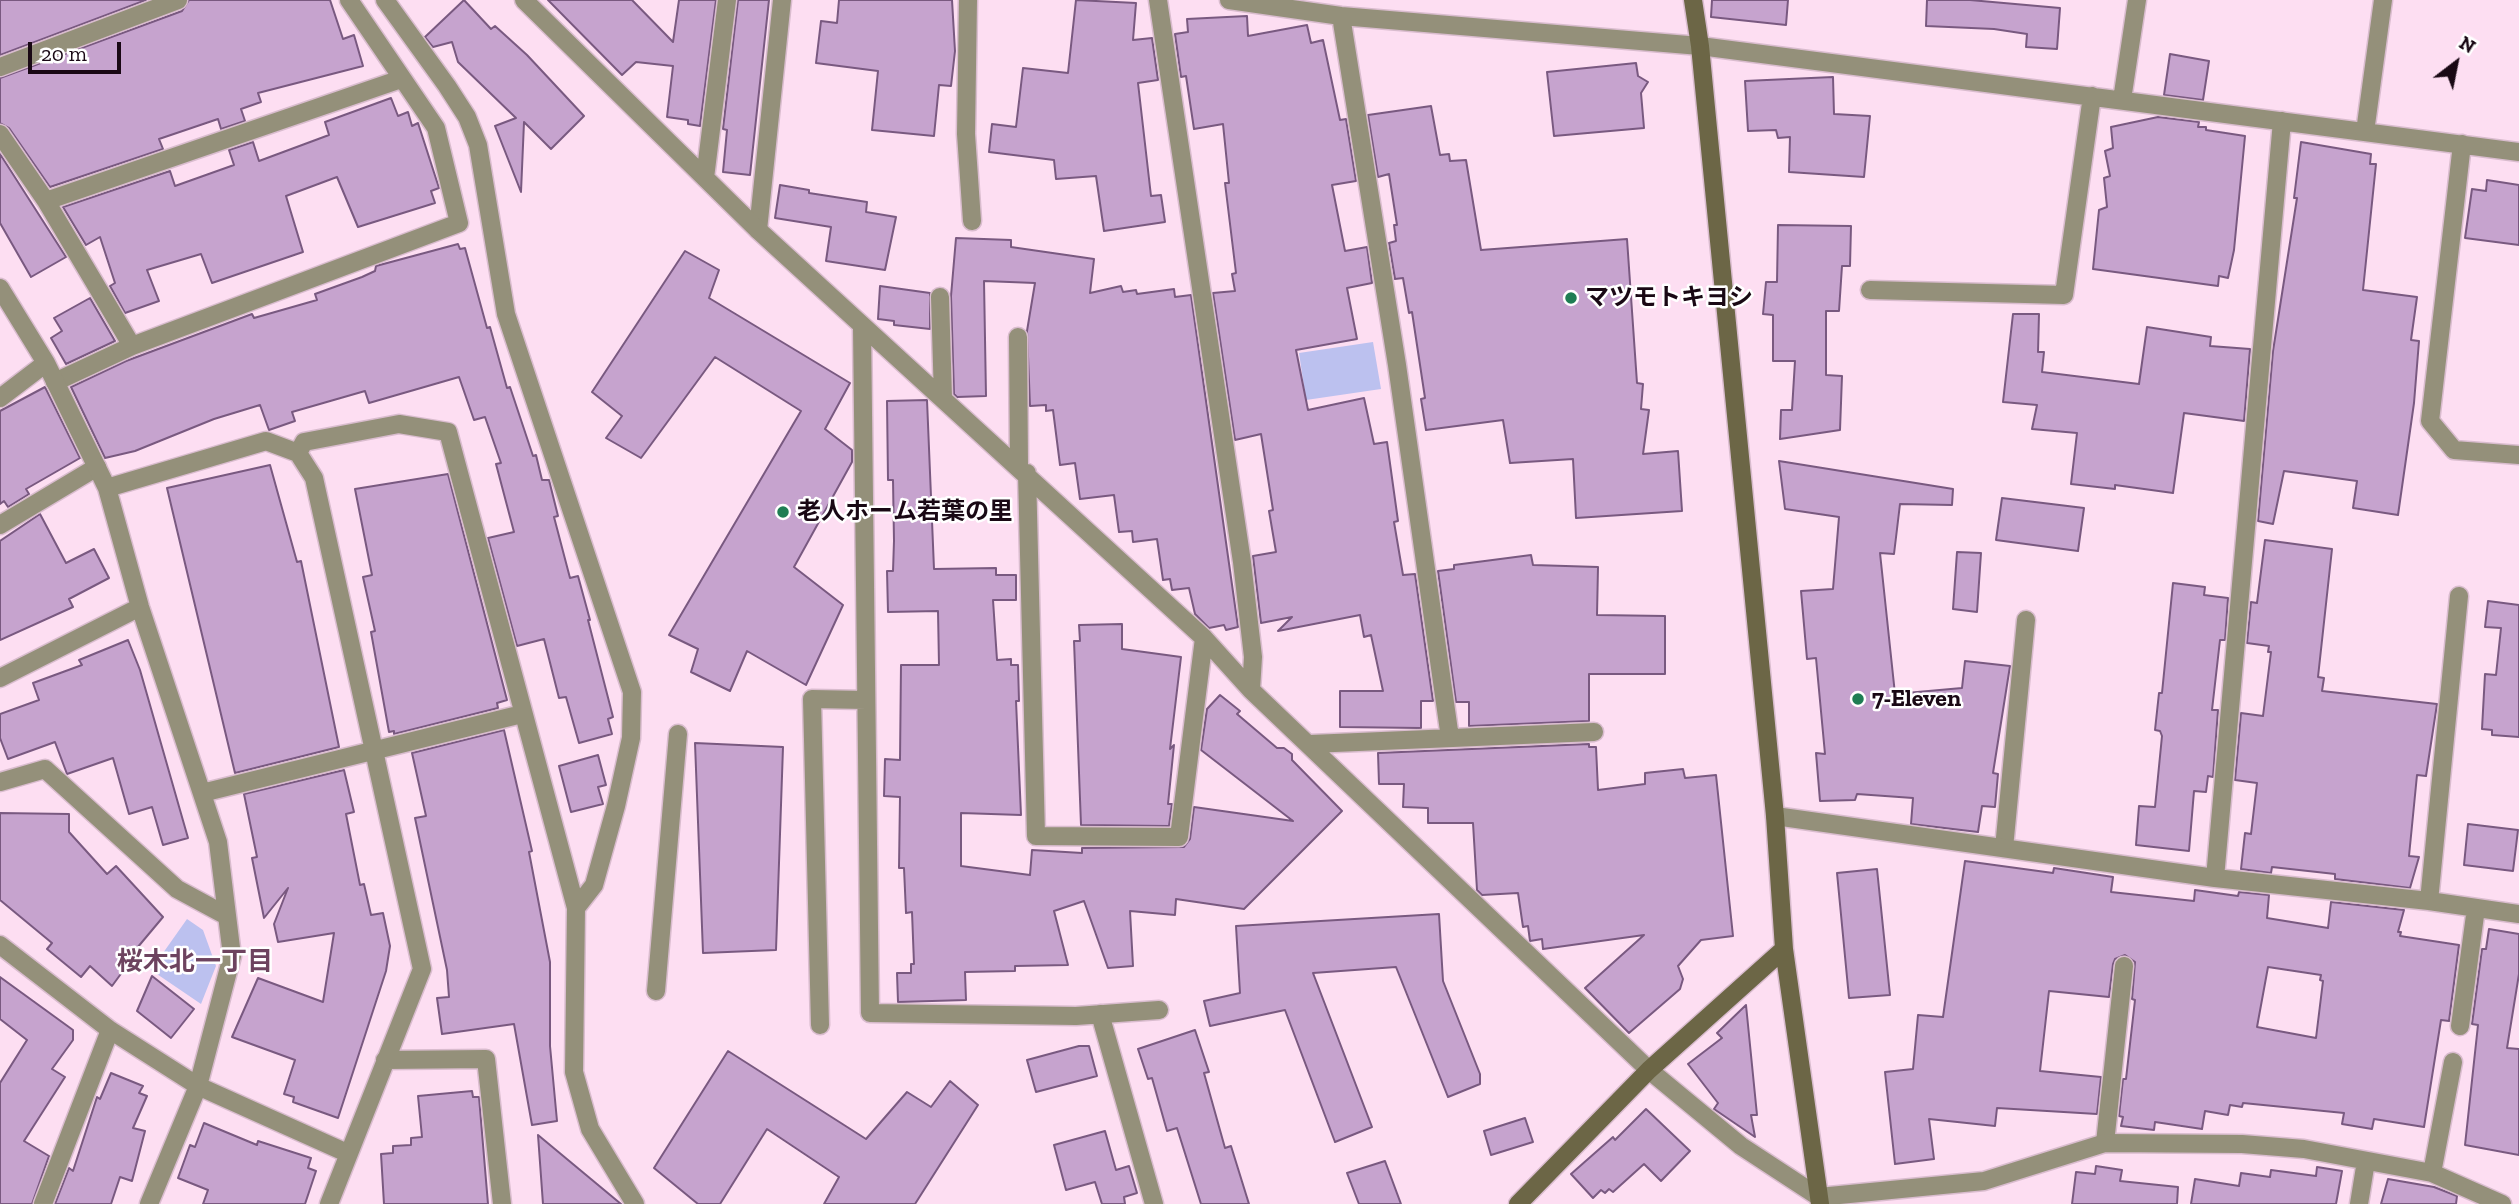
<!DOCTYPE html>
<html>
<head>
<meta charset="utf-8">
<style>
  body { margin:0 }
  #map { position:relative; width:2519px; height:1204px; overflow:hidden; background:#fddef2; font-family:"Zilla Slab",serif }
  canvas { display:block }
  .north { position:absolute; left:2421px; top:28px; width:70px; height:70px; -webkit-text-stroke:5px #fff; paint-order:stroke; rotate:32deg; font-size:19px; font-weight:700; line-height:28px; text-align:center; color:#190814 }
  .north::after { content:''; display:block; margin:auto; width:24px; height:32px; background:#190814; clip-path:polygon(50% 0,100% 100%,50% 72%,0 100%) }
  .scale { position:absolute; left:28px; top:42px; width:93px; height:32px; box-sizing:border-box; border:4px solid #190814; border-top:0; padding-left:9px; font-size:21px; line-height:24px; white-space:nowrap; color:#190814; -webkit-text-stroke:5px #fff; paint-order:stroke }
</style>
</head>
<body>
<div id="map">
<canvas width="2519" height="1204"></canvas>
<div class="north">N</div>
<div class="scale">20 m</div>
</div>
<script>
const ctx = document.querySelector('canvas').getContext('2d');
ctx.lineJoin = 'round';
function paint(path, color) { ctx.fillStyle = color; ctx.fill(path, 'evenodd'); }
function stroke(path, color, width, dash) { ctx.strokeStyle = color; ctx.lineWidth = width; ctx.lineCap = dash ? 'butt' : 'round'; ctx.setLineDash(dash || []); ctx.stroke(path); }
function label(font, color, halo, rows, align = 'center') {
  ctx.font = font + ' "Zilla Slab","Noto Sans JP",serif'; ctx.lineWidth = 5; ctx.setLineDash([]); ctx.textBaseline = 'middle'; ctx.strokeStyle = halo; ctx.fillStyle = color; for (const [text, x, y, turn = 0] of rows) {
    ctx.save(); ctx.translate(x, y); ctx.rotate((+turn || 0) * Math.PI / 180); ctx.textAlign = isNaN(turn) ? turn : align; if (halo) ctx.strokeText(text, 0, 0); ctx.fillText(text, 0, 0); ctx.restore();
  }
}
paint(new Path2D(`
  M1373,342l8,47 -75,11 -7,-47z
  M187,919l16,11 13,36 -15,38 -50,-34z`), '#bcc1ef');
const building = new Path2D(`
  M0,0h146l-146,55z
  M189,0h141l13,39 11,-4 9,31 -105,27 3,9 -20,7 4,12 -24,8 -3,-10 -59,20 4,10 -113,38 -41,-59 -9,-5v-45l182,-67z
  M464,0l27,29 4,-3 32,29 57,61 -33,33 -27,-27 -3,70 -26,-66 21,-8 -58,-56 -6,-20 -19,5 -8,-10z
  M548,0h84l41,42 6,-42h37l-16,126 -12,-2v-4l-21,-3 6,-51 -37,-4 -14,13z
  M738,0h31l-19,175 -27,-3 4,-42 -4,-1z
  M839,0h113l3,51 -4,35 -12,-1 -5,51 -62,-6 6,-59 -62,-8 5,-42 16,2z
  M1076,0l60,3 -3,37 19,-2 6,42 -20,3 13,113 10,-1 4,27 -61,9 -8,-55 -40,3 -2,-19 -65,-8 3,-28 24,3 7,-59 45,5z
  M1712,0h76l-2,25 -75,-8z
  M1927,0h43l90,8 -3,41 -31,-2 1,-13 -33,-5 -68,-3z
  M1247,16l1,20 59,-11 4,18 12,-3 17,80 6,-1 10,62 -24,4 13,66 22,-4 5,36 -25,5 10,51 -61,11 12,60 56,-12 10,46 13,-2 11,79 -4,1 9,53 12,-1 18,127h-12v27l-81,-1v-36h43l-12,-56 -7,2 -4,-22 -82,16 14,-14 -31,6 -8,-67 23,-4 -7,-41 4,-1 -12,-76 -26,6 -22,-147 22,-2 -3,-17 4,-1 -11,-90h4l-6,-59 -29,5 -8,-53 -5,1 -6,-43 13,-2 -1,-13z
  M2170,54l39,7 -6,39 -39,-5z
  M1636,63l2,13 10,6 -7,11 3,35 -90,8 -7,-64z
  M1833,77l1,37 36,2 -6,61 -75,-5 1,-35 -12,1 -2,-8 -28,1 -3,-50z
  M391,98l7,18 10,-4 4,14 6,-3 21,65 -8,3 4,12 -77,24 -21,-50 -51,19 17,56 -91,31 -11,-29 -54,16 12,31 -34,12 -15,-27 5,-3 -15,-46 -14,8 -23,-38 107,-36 5,15 59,-21 -5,-15 24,-8 6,19 70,-26 -4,-13z
  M1431,106l9,49 9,-1 1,7 16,-1 15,90 146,-11 10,144 6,1 -2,25 8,1 -6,44 35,-3 4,60 -106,7 -3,-59 -63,4 -7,-43 -77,10 -5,-31 4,-1 -13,-86 -3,1 -6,-35 -8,1 -6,-36 7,-2 -2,-16h3l-8,-51 -11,3 -10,-62z
  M2158,117l41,5 -1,5h8v3l39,6 -11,114 -6,28 -9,-2 -1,10 -125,-17 6,-59 8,-3 -3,-29 6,-2 -5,-25 8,-3 -2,-21z
  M2301,142l70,12 -1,10h6l-13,126 54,7 -6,43 8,1 -5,62 -16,112 -45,-7 4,-27 -73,-10 -11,53 -15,-3 15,-170 24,-153h-3z
  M0,154l66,103 -35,20 -31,-54z
  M2487,180l32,5v60l-54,-7 7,-49 14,2z
  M780,185l29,5v3l58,9 -1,10 30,5 -11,53 -59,-9 5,-34 -56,-9z
  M1778,225l73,1 -1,40h-8l-3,45h-13v64l16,1 -2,54 -60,9 1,-29h11l3,-49h-22v-46l-10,-1 3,-32h11z
  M956,238l55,2v7l83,12 -4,34 31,-7 2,6 13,-2 1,4 37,-5 1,8 16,-2 47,332 -12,3 -2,-5 -15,3 -14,-14 -6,-26 -17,2 -2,-11 -7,1 -6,-41 -24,3 -1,-11 -13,1 -5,-37 -34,4 -5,-36 -15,2 -7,-55 -7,1v-6l-16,1 -3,-75 8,-48 -51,-2 2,115 -29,1 -3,-3 -3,-98z
  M458,244l2,5 5,-1 22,80 3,-1 17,61 3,-1 23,69 3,-1 6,25h7l9,36 -4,1 16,61 8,-2 12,44h-2l25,97 -5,2 4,15 -33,9 -13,-46 -7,1 -15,-59 -27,7 -29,-108 26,-6 -18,-68 5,-1 -16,-46 -11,3 -15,-43 -90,26 -4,-12 -73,21 3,9 -26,9 -9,-25 -46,14 -79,32 -30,7 -34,-71 55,-26 126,-47 2,4 63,-18 -2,-6 47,-17 13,-6 1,-5z
  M685,251l34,19 -10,28 141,85 -25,46 27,21v12l-58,105 49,38 -37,80 -59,-34 -17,40 -39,-19 7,-23 -29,-14 132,-224 -86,-54 -74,101 -35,-20 16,-22 -30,-24z
  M880,286l50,7v36l-36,-4v-4l-16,-2z
  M90,298l25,43 -49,23 -15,-26 11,-7 -8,-13z
  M2013,314h26l-1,38h6l-2,20 97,12 8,-57 64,10 -1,9 40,3 -6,72 -60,-8 -11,80 -58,-8v4l-44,-5 6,-51 -45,-4 5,-24 -34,-3z
  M45,387l35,71 -54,31 3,5 -21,13 -4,-6 -4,3v-93z
  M927,400l7,169 62,-1v7h20v25h-23l4,60 14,-1v6h7l1,36h-3l5,114 -60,-2v53l69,9 2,-25 50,3v-5l102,-1 6,-8 4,-32 99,14 -92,-71 6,-41 13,-14 20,16 -3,3 40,34h7l8,6v6l50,51 -98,98 -68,-10 -1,16 -45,-4 3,55 -25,2 -24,-67 -30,10 14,54 -53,1v5l-50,1 1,28 -68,2 -1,-29h14v-9h3l-2,-52 -6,1 -2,-45h-5l1,-71 -16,-1 1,-37 15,1 1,-95h38l-1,-54 -50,1 -1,-41h6l1,-30 -1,-61h-5l-1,-79z
  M1779,461l174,28 -1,16 -52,-1 -6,50 -14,-1 15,141 67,-6 3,-27 45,5 -17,107 5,1 -3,33 -13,-1 -4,26 -67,-8 2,-26 -56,-4 -2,6 -35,1 -4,-48 9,1 -9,-96 -9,1 -6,-68 32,-2 6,-72 -54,-8z
  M270,465l27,97 4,-1 38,186 -104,26 -68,-285z
  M448,474l59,226 -10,3 1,5 -104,26v-3l-5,1 -18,-100 4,-1 -12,-54 9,-2 -17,-86z
  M2002,498l82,10 -6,43 -82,-11z
  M40,514l26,49 28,-14 15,29 -40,21 4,8 -73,33v-99z
  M2265,540l67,9 -14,128 6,1 -2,13 115,13 -11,72 -9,-1 -8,81 10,1 -9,31 -75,-9v-5l-63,-7 -1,6 -30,-4 4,-36 6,1 6,-51 -22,-3 6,-67 22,3 8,-64h-3l1,-6 -22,-3 4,-41 6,1z
  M1957,552l24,1 -4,59 -24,-3z
  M1531,555l2,10 65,2 -1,48 68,1v58h-76v47l-120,5v-24h-13l-18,-131 16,-2v-4z
  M2173,583l32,4 -1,8 24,3 -3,42h-5l-8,70h6l-5,67 -5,-1 -2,16 -12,-1 -5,60 -53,-6 3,-39 16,1 7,-71 -2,-5 -5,-1 4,-37h3z
  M2488,601l31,4v132l-27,-2v-5l-10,-1 3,-55 11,1 5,-47 -16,-1z
  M1122,624v25l59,8 -11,92 4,-4 -6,59h4l-3,22 -88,-1 -7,-184h6l-1,-16z
  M128,640l12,30 48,168 -25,7 -11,-38 -23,7 -16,-56 -46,16 -12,-32 -47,17 -8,-21v-24l39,-14 -6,-17 49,-18 -3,-5z
  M504,730l28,121 -3,1 21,110v84l7,75 -25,4 -18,-101 -72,10 -5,-36 12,-1 -2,-27 -32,-152 11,-2 -14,-63z
  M695,743l88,4 -7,203 -73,3z
  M1589,744v3h7l2,43 47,-6v-11l38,-4 2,9 31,-3 17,161 -32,4 -23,26 5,13 -3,10 -51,44 -44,-45 59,-53 -101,14 -1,-10 -12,2 -2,-15 -5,1 -5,-34 -36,2 -5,-5 -4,-67h-45v-15l-25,-1 1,-23h-25l-1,-31z
  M598,755l8,30 -8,2 5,17 -32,8 -12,-46z
  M344,770l10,42 -8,2 14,71 4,-1 7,31 12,-2 7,33 -4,25 -48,147 -45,-16 1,-5 -10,-3 11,-34 -63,-23 26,-59 65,24 11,-69 -56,9 -4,-18 14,-36 -24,30 -12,-60 5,-1 -13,-63z
  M0,813l69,1v18l38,42 9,-8 47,51 -31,37 2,2 -22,30 -22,-20 -9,11 -34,-28 5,-6 -52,-43z
  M2468,824l50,6 -5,41 -49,-6z
  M1965,861l88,12 1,-5 59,9 -2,15 83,9 1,-11 43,6 1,-4 30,3 -2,23 61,10 3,-26 73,8 -6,22h3l-1,4 59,9 -10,76 -8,-1 -17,107 -50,-8 -2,10 -30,-5 2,-11 -101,-10 -1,4 -12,-2 -2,10 -23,-4 -3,18 -47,-7 -1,8 -33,-4 2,-9 -4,-1 4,-37h3l9,-79 -3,-1 3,-37 -10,-7 -10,4 -2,5 -4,33 -60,-6 -9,80 61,6 -4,37 -100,-6 -2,18 -66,-7 5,40 -39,5 -10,-92 28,-3 5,-54 25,2zM2268,967l53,8 -1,5 3,1 -7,57 -59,-11z
  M1877,869l13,126 -41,3 -12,-125z
  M1439,914l4,67 37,93v10l-32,13 -52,-130 -83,6 59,154 -37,15 -50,-132 -75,16 -6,-25 36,-8 -4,-67z
  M2489,929l30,5v40l-12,74 12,1v106l-54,-10 13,-120 -6,-1 10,-75h4z
  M152,976l42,33 -23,29 -34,-27z
  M0,977l73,53v10l-21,29 13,8 -41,64 25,15 -17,48h-32v-121l27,-43 -27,-21z
  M1746,1005l11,110h-6l4,22 -41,-28 4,-6 -30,-39 34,-26 -5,-5z
  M1195,1030l14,42 -5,1 21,75 6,-2 18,58h-48l-24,-76 -10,3 -15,-53 -4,1 -10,-30z
  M1079,1046h10l8,30 -61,16 -9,-32z
  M728,1051l138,88 41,-47 24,15 19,-26 28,24 -63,99h-91l15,-27 -72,-48 -47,75h-22l-44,-36z
  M111,1073l32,13 -4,7 8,3 -14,32 12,3 -13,50 -12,-4 -9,27h-56l14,-36 4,3 24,-74 3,2z
  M472,1091l1,6h6l9,107h-104l-3,-50 12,-1v-7l18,-1v-7l11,-1 -4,-41z
  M1646,1109l44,42 -29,30 -17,-17 -31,28 -4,-3 -4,4 -4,-3 -8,8 -22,-24 42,-37 2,3z
  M1525,1118l8,24 -42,13 -7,-24z
  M204,1123l53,22 1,-4 53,17 -3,10 8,3 -11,33h-102l5,-14 -30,-12 12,-33 5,2z
  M1105,1131l11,39 13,-4 8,27 -13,4 1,7h-23l-7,-22 -29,8 -12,-45z
  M538,1135l83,69h-78z
  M1385,1161l16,43h-42l-12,-31z
  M2096,1166l26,4 -2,11 58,6 -1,17h-105l4,-32 19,2z
  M2317,1167l25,4 -6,33h-145l4,-25 44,7 2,-13 29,4 1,-7 45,6z
  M2388,1179l46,8 23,9 -1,8h-75z`);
paint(building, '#c6a3ce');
stroke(building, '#795980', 2);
const lane = new Path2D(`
  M0,67l178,-67
  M0,134l46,67 86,145
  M46,201l355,-122
  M758,230l24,-230
  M55,382l77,-36 327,-123 -23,-95 -87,-128
  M0,525l97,-58
  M2004,848l22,-228
  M2105,1143l19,-177`);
const street = new Path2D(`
  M385,0l62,86 20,31 11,28 28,169 126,378 -1,46 -15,68 -22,79 -18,23 -2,164 16,57 45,75
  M524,0l234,230 446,408 47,52 398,380 92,76 78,51 165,-16 121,-38 137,1 62,5 128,24 70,31
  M968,0l-2,134 6,87
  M1158,0l84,562 11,95 -2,33
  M1229,0l112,16 359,30 819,106
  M1341,16l56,349 53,373
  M2122,100l15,-100
  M2365,132l18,-132
  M2462,144l-32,277 24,29 65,5
  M705,178l22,-178
  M0,288l46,75 61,125 33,119 78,235 14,114 -34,130 -49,118
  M1870,290l194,5 28,-199
  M940,297l3,101
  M862,327l8,686 206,3 83,-6
  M1018,337l1,129
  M0,398l46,-35
  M298,453l6,-11 95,-18 49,8 128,476
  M1027,473l9,363 143,1 25,-199
  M107,488l159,-47 32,12 16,25 108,491 -93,235
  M0,678l140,-71
  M1311,744l283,-12
  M0,782l45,-13 132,120 50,27
  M202,793l320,-79
  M1775,816l440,62 214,23 90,13
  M2215,878l67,-757
  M2429,901l30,-305
  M0,945l110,85 88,56 149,67
  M656,991l22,-257
  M1100,1014l54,190
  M820,1025l-8,-326 54,1
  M2460,1026l16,-118
  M385,1060l101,-1 16,145
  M2432,1173l21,-111
  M43,1204l67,-174
  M2359,1204l7,-43`);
const secondary = new Path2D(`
  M1693,0l7,46 75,770 9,133 36,255
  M1518,1204l131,-134 135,-121`);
stroke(lane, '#d9bcce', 21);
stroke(street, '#d9bcce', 21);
stroke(secondary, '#d9bcce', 21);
stroke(lane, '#94907a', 18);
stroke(street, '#94907a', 18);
stroke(secondary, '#6c6646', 18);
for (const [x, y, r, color] of [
  [1571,298,7,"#1e7d53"],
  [783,512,7,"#1e7d53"],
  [1858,699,7,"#1e7d53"]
]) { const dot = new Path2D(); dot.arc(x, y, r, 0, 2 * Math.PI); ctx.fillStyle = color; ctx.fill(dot); stroke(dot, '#fff', 2.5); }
label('bold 24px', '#190814', '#fff', [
  ["マツモトキヨシ",1585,298],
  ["老人ホーム若葉の里",797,512],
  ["7-Eleven",1872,699]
], 'left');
label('bold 26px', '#6d435f', '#fff', [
  ["桜木北一丁目",195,963]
]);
</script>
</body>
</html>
